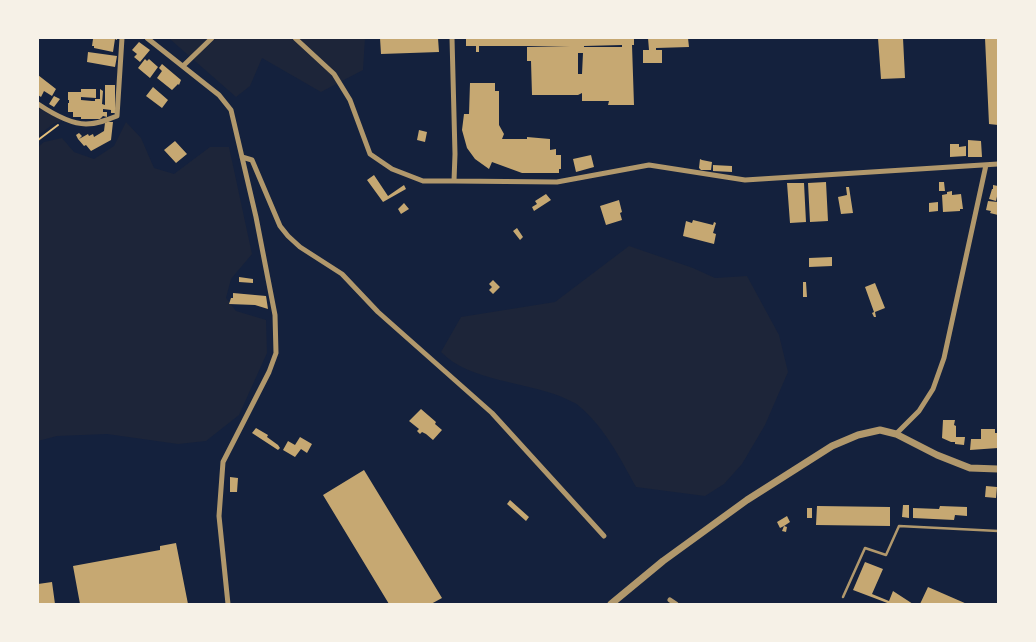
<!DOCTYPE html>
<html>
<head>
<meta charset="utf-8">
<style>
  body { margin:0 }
  #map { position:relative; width:1036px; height:642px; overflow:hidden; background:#14213d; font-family:"IBM Plex Serif",serif }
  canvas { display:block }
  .frame { position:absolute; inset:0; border:39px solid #f6f1e7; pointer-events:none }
</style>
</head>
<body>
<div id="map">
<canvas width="1036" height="642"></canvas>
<div class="frame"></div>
</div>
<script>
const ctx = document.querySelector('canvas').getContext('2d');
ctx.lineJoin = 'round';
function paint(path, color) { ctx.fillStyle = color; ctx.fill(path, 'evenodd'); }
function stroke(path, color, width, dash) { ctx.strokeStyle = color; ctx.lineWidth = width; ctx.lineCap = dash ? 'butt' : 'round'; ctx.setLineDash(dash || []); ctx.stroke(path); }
paint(new Path2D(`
  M170,38h195l-2,32 -42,22 -59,-34 -12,28 -14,11 -65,-57z
  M38,108l23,11 1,2 -9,3 -15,12z
  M126,122l15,16 13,30 20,6 36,-27h19l23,107 -21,25 -5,19 10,13 30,9 1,33 -28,62 -33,26 -28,3 -71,-10 -50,2 -19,5v-294l6,-5 18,-4 12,14 20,7 20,-13z
  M629,246l64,22 22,10 32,-2 32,59 9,37 -23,53 -23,39 -18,20 -19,12 -69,-9c-16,-29 -31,-59 -57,-81 -4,-4 -12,-6 -17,-9 -36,-15 -93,-16 -121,-45l20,-35 94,-15z`), '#1d2539');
paint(new Path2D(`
  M97,38h20v2l-2,-1 -2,13 -19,-4v-2h-2l1,-7h4z
  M380,38h58l1,14 -58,2z
  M466,38h168v7h-2l2,60h-26l1,-4h-27v-8l-4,2h-46l-1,-34h-4v-14l43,-1h-91v6h-3v-6h-10zM622,45v2h-38v-1zM578,53h5l-1,21h-4z
  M648,38h40l1,9 -33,1v2h6v13h-19v-13h6z
  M878,38h25l2,40 -24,1z
  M985,38h13v87l-9,-1z
  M139,42l11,8 -10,12 -6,-5 3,-3 -5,-4z
  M88,52l29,4 -2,11 -28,-5z
  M145,59l2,2 2,-2 9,8 -8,11 -12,-10z
  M162,64l19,16 -2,5 -1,-1 -6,6 -15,-12 5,-7 -3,-3z
  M38,75l18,14 -4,7 -8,-5 -3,6 -3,-2z
  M470,83h25v8h4v34l5,9 -2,5h25v-2l23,2v11l6,-1v6h5v14h-2v4h-37l-30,-11 -3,7 -14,-10 -8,-11 -5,-18 2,-16h5z
  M105,85h10v28h-4v-3l-8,-1v3h4v5l-4,-1 -3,3h-19v-2h-8v-5h-5v-9h1v-3h-1v-8h13v-3h15v9l-15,-1v3l11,1h3v-2h5v-10l3,2 -1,13 3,1z
  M153,87l15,13 -6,8 -16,-12z
  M54,96l6,3 -6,8 -5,-3z
  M107,122h6l-2,18 -20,11 -5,-6 -2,1 -6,-7 -2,-4 3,-2 3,3 -3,3 9,-5 1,2 4,-2 1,3 10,-6 1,-8z
  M419,130l8,2 -2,10 -8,-2z
  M968,140l13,1 1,16h-14z
  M175,141l12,13 -11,9 -12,-13z
  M950,144h9v3l7,-1v10l-16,1z
  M591,155l3,12 -18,5 -3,-13z
  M700,159l2,1 10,2 -1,8h-10l-2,-2z
  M713,165l19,1v6l-19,-1z
  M374,175l14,21 16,-11 2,4 -23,13 -16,-22z
  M826,182l2,39 -18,1 -2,-39z
  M939,182h5l1,9h-6z
  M787,183h17l2,39 -16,1z
  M993,185l5,1 -1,4 1,2 -2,9 -7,-2 3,-10h1z
  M846,187h3l4,26 -12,1 -3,-17 9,-2z
  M952,191v4l9,-1 2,15h-3v2l-17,1 -1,-17 5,-1v-2z
  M546,194l5,6 -17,11 -2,-4 5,-3 -2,-3z
  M619,200l3,12 -2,1 2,7 -16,5 -6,-19z
  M988,201l10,1v13l-8,-2 1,-2 -5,-1z
  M938,202v9l-9,1v-9z
  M404,203l5,6 -8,5 -3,-5z
  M693,220l20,5 1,-3 2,1 -3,10 3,1 -2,10 -31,-8 3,-15 6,2z
  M517,228l6,9 -3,3 -7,-9z
  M832,257v9l-23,1v-9z
  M239,277l14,2v4l-14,-1z
  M493,280l7,7 -7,7 -4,-4 3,-3 -3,-3z
  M803,282h3l1,15h-4z
  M875,283l10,25 -10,4 1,5h-2l-2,-4 2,-1 -9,-25z
  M233,293l33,3 2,13 -13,-4 -26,-1 2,-6h2z
  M421,409l15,13 -1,2 7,6 -9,10 -7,-6 -4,-2 -2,2 -3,-3 2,-2 -10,-8z
  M943,420h12l-1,5 2,1v11h9l-1,8 -9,-1v-2h-4l-9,-4z
  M256,428l12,7 -1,2 11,8 2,3 -2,2 -26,-17z
  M981,429h14v4h3v15l-28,2 1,-11h10z
  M300,437l12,7 -5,9 -6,-4 -6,8 -12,-7 5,-9 7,4z
  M364,470l78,128 -11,6h-42l-66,-109z
  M230,477l8,1 -1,14h-7z
  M986,486l11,1 -1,11 -11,-1z
  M510,500l19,17 -3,4 -19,-17z
  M903,505h6v13l-7,-1z
  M817,506l73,1v19l-74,-1z
  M940,506l27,1v9l-12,-1 -1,5 -41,-2v-10l26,1z
  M807,508h5v10h-5z
  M787,516l3,6 -6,4 3,1 -1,5 -4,-1 2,-5 -4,2 -3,-6z
  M176,543l12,61h-108l-7,-38 87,-16v-4z
  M865,562l18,7 -11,25 17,7 4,-10 20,13h-23l-37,-14z
  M52,582l3,22h-17v-20z
  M928,587l39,17h-47z`), '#c6a872');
stroke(new Path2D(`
  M38,140l20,-15`), '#e5c07b', 2);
stroke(new Path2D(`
  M843,597l22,-49 21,7 13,-29 99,5`), '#b1986c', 2.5);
stroke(new Path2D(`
  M147,38l72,57 12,15 25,107 19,98 1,38 -7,19 -46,90 -4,54 9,88
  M295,38l39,36 16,26 20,54 22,15 31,12h31
  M452,38l3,116 -1,27 103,1 92,-17 96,15 253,-16
  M183,66l29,-28
  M38,104c12,8 32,20 48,20 11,0 21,-4 31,-8l5,-78
  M242,157l10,3 28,66 8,10 12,11 42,27 36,38 114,101 112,123
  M896,434l23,-23 14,-22 11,-31 42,-193
  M670,600l6,4`), '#b1986c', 5);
stroke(new Path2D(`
  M611,604l52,-43 84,-61 85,-54 26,-11 22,-5 16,4 41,21 33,13 28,1`), '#b1986c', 7);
</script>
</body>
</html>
